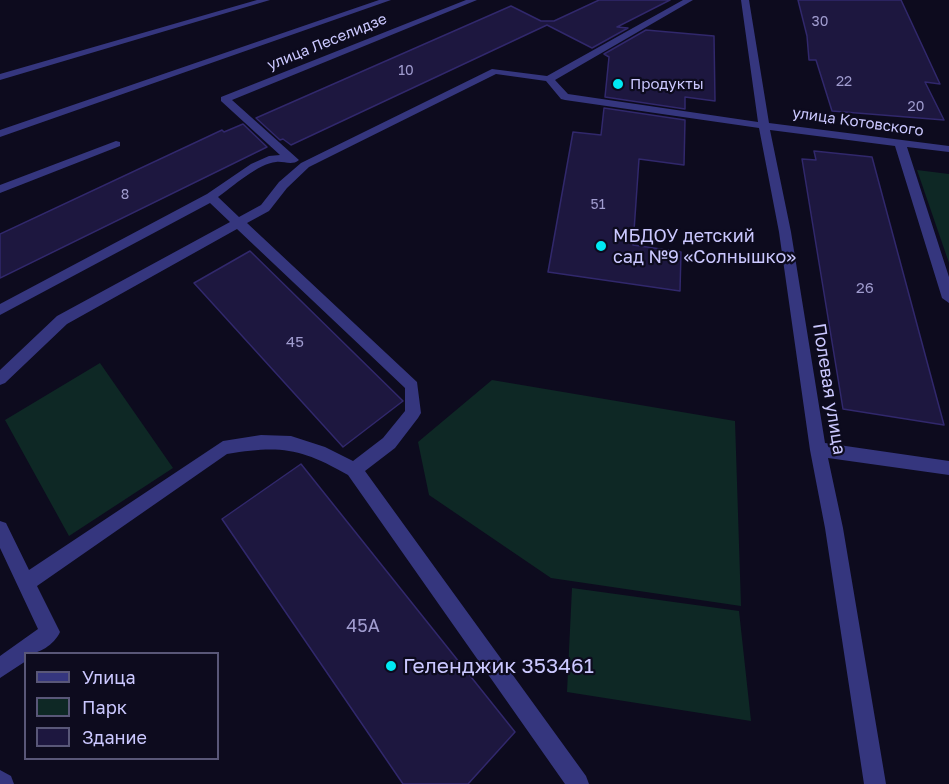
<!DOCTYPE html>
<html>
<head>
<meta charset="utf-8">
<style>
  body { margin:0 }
  #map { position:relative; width:949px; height:784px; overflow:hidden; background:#0d0b1e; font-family:"Golos Text",sans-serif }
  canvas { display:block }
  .legend { position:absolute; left:24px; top:652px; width:195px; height:108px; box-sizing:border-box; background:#0d0b1e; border:2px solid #595778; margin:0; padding:8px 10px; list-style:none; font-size:18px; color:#cbc8ff }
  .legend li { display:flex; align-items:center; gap:12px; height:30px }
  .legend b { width:30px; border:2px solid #595778 }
</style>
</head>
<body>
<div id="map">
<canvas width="949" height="784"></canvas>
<ul class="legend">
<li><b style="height:8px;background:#35367e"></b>Улица</li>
<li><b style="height:16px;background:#0e2825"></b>Парк</li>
<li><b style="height:16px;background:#1d173f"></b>Здание</li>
</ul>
</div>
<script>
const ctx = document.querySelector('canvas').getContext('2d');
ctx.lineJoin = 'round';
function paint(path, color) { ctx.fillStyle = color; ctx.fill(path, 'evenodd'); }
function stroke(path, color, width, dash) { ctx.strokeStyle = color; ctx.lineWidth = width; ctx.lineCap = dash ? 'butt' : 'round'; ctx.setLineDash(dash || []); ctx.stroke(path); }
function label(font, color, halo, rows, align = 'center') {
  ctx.font = font + ' "Golos Text",sans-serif'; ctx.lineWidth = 4.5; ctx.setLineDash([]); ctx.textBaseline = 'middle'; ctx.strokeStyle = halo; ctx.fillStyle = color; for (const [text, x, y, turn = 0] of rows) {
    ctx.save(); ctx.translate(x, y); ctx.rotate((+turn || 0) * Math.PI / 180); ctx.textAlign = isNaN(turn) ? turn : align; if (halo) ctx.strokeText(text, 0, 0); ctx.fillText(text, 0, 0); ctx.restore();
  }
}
paint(new Path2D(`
  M917,170l32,4v89z
  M100,363l73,105 -104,68 -64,-116z
  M492,380l243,41 6,185 -190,-28 -122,-83 -11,-53z
  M572,588l167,23 12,110 -184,-29z`), '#0e2825');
const building = new Path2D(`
  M599,0h71l-53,27 11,1 -36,20 -45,-23 -256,120 -8,-6 -3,1 -24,-22 255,-112 30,15h13z
  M798,0h103l39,84 -15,-2 19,38 -112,-9 -16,-51h-7l-2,-24z
  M646,30l68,6 1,65 -30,-4v12l-80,-12 4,-40 -5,-3z
  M604,108l81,12 -1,45 -45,-6 -6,86 48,7 -1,39 -132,-19 25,-140 28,3z
  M243,124l24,23 -267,131v-44l222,-104 2,2z
  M814,151l58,6 72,268 -101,-16 -41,-250 14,1z
  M250,251l153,150 -60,46 -149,-164z
  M301,464l214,268 -47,52h-65l-181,-265z`);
paint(building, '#1d173f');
stroke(building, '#31286c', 1.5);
paint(new Path2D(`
  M257,0h13l-270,80v-6z
  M379,0h12l-391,137v-7z
  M466,0h11l-245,100 67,60c-7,6 -15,1 -23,2 -17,1 -44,25 -58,35l21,20 22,-12 18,-23 22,-19 191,-94 55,7 136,-76h10l-138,80 13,14 190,28 -17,-122h8l20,123 180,23v6l-42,-5 42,130v26l-7,-5 -47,-152 -125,-16 21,102 34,211 124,18v14l-121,-17 15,70 43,256h-22l-39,-256 -15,-78 -31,-218 -20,-104 -194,-28 -4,-1 -15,-18 -50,-7 -187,93 -22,21 -18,23 -22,12 170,159 4,31 -3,5 -23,30 -30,23 221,305 3,8h-24l-217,-309c-47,-27 -68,-30 -121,-21l-190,132 23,46c-6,13 -21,22 -34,22v7l-26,17v-22l38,-27 -38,-81v-27l6,2 23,47 194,-129 38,-6 30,1 34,11 28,14 30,-23 22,-27v-23l-168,-159 -170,95 -62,59 -5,2v-15l57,-54 173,-94 -20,-19 -210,112v-11l207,-110 44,-30 18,-8 11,-1 -59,-54v-4z
  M116,141l4,1v4l-120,47v-8z
  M0,770l11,6 3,8h-14z`), '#35367e');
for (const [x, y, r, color] of [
  [618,84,6,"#00e9f3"],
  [601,246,6,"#00e9f3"],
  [391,666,6,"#00e9f3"]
]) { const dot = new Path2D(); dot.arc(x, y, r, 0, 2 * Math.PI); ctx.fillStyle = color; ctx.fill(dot); stroke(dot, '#0d0b1e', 2); }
label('14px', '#a09ccf', null, [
  ["30",820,22],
  ["10",406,71],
  ["22",844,82],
  ["20",916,107],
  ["8",125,195],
  ["51",598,205]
]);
label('15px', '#cbc8ff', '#0d0b1e', [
  ["улица Леселидзе",327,42,-22],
  ["улица Котовского",858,122,8]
]);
label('15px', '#cbc8ff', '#0d0b1e', [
  ["Продукты",630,84]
], 'left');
label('15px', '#a09ccf', null, [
  ["26",865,288],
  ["45",295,342]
]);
label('18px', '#cbc8ff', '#0d0b1e', [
  ["МБДОУ детский",613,236],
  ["сад №9 «Солнышко»",613,257]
], 'left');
label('18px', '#cbc8ff', '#0d0b1e', [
  ["Полевая улица",829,389,81]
]);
label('18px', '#a09ccf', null, [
  ["45А",363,626]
]);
label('21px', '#cbc8ff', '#0d0b1e', [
  ["Геленджик 353461",403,666]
], 'left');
</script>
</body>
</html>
